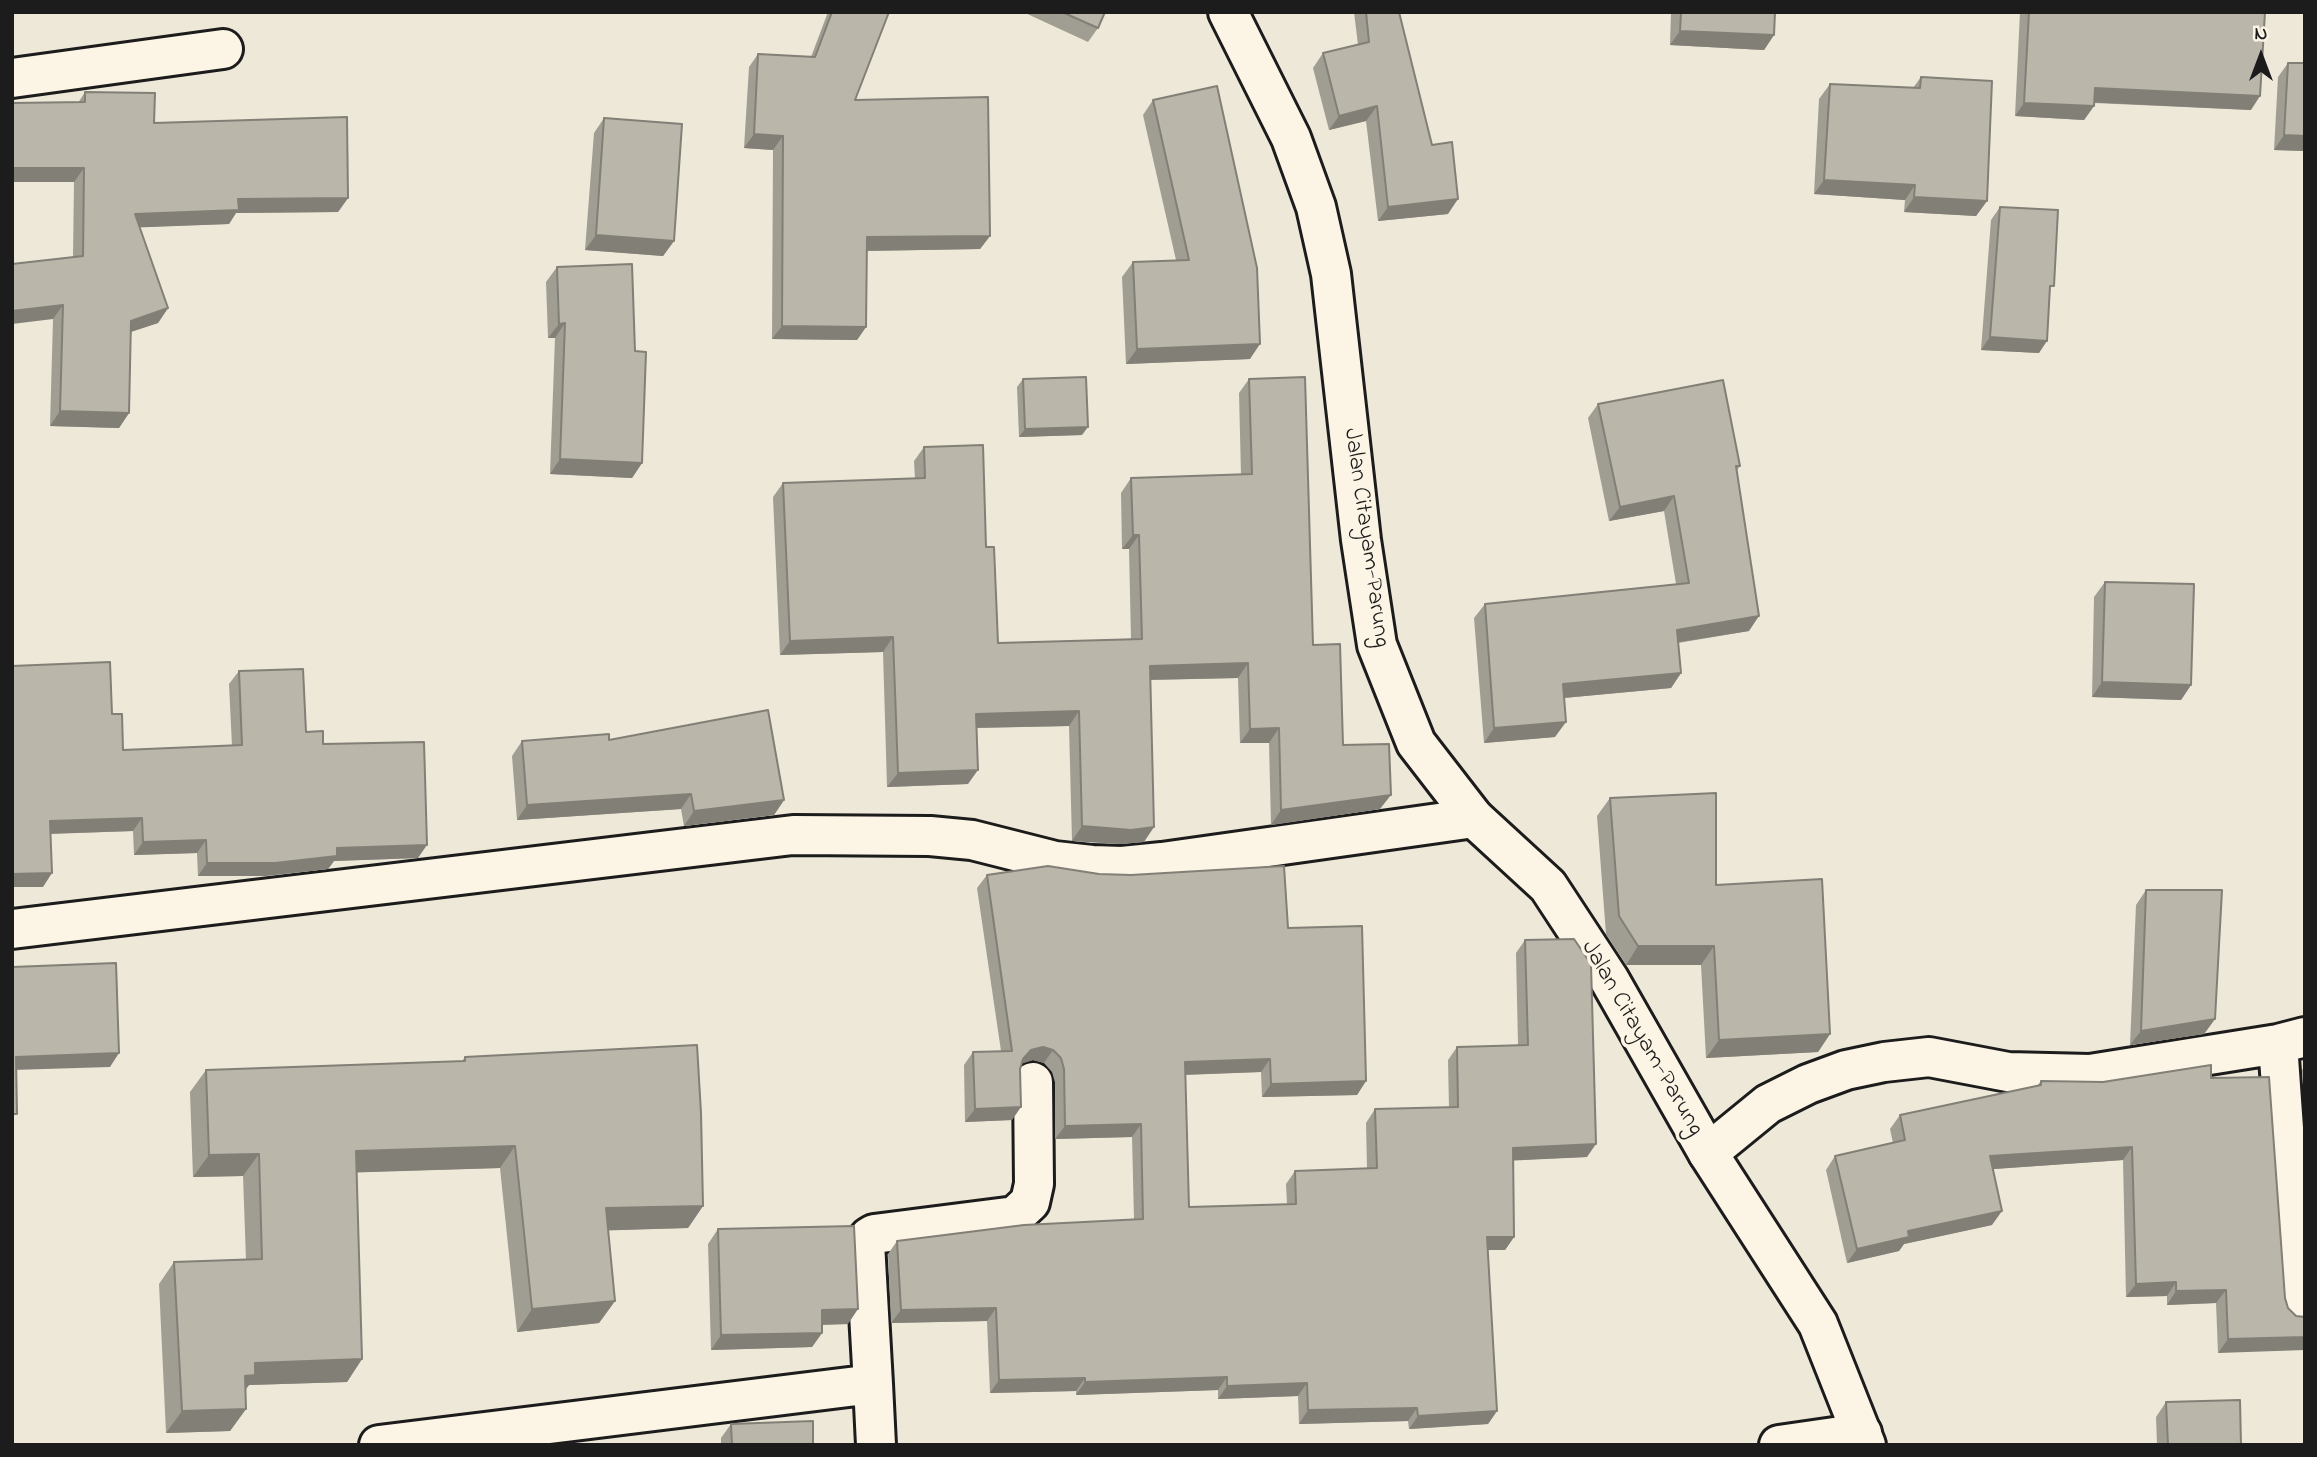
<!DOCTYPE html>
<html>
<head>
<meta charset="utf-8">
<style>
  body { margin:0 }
  #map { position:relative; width:2317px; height:1457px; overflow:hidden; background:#eee8d9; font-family:"Indie Flower",sans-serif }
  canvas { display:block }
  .frame { position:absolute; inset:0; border:14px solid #1c1c1c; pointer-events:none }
  .north { position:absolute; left:2226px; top:21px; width:70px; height:70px; -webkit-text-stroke:5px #fcf5e5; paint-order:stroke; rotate:0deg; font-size:19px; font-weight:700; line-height:28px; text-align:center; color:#1c1c1c }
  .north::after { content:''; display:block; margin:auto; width:24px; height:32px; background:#1c1c1c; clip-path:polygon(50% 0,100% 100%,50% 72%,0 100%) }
</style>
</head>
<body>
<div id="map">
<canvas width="2317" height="1457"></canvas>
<div class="frame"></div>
<div class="north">N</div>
</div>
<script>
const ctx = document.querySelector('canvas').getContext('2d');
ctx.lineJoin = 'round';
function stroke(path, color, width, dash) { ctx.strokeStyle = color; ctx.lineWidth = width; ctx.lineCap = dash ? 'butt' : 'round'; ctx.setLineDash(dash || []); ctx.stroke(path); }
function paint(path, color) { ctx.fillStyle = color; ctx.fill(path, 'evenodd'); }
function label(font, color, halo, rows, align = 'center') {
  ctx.font = font + ' "Indie Flower",sans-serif'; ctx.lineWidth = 7; ctx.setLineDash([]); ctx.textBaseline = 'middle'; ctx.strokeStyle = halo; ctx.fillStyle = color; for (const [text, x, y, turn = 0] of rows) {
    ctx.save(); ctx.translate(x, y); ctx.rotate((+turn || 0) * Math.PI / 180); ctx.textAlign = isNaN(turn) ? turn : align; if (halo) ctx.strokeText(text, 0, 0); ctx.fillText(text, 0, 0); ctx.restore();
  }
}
const minor = new Path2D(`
  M12,78l211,-29
  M12,929l781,-94 137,1 42,4 83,21 37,4 30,1 40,-4 312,-44
  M2278,1044l19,266
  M1708,1153l60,-49 40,-20 38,-14 38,-8 45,-5 79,15 82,2 188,-30 27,-7
  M873,1384l-8,-141 4,-6 5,-3 141,-18 15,-14 4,-18 -1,-102
  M379,1445l494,-61 3,61
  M1779,1445l83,-12`);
const tertiary = new Path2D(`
  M1228,12l63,126 25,69 15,67 30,266 16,105 39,98 58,75 74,68 61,93 99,174 110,171 48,121`);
stroke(minor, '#1c1c1c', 44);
stroke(tertiary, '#1c1c1c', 44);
stroke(minor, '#fcf5e5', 38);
stroke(tertiary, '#fcf5e5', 38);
paint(new Path2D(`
  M828,12h61l-34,88 135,136 -10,13 -113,2 -1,76 -9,13 -85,-1 1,-189 -29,-2 5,-81 9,-13 53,3z
  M1023,12h82l-7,16 -10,14z
  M1354,12h45l49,202 -70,7 -12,-100 -37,9 -16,-62 10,-15 35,-8z
  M1671,12h104l-1,23 -10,15 -94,-5z
  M2020,12h245l-14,98 -157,-7v3l-10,14 -69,-4z
  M2288,63l17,88 -31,-1 4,-73z
  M1921,77l66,124 -11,15 -72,-4 1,-12 -91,-6 5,-95 11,-15 83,4z
  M85,92l69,31 194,75 -10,14 -102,1 -7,11 -90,3 29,81 -10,15 -27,9 -2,81 -10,15 -69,-2 3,-107 20,-62 1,-75h-62l66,-79z
  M1153,100l97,259 -124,5 -4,-87 11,-15 43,-2 -33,-145z
  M604,118l70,123 -11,15 -78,-6 9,-117z
  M2000,207l49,85 -10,61 -58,-3 10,-130z
  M557,267l85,196 -10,15 -82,-4 5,-136h-7l-2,-56z
  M1023,379l59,56 -63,2 -2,-50z
  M1249,379l64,266 30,100 37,64 -109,16 -2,-82h-29l-2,-65 -88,2 -6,162 -23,2 -49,-3 -3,-115 -92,2 -9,56 -81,3 -4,-135 -103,3 -7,-158 10,-14 132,-4 -1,-18 10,-14 62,100 12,96 133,-4 -2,-90h-7l-1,-56 10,-15 110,-3 -2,-82z
  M1598,404l142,62 -3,4 12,161 -71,12 3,30 -10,15 -107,10 -9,39 -71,6 -10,-125 11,-14 191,-20 -12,-73 -55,10 -21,-103z
  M2105,582l86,103 -10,15 -89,-3 2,-100z
  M12,666l100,48 11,36 109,-4 -3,-62 10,-13 67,61 17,12 95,114 -84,3 -6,8 -63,7h-67l-1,-23 -63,2 -1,-24 -83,3 -7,53h-31z
  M609,740l175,60 -10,15 -90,11 -3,-17 -164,11 -5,-64 10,-15z
  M1610,798l106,87 114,149 -12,18 -112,6 -5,-93h-75l-20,-31 -9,-118z
  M987,875l301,53 78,153 -9,14 -95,2 -1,-25 -76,3 4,132 98,-2 -1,-21 9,-13 72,-3 -1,-45 9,-14 74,-1 -1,-48 9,-13 61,-2 -2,-92 9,-13 62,217 -74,3 1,77 -9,13h-17l9,161 -9,13 -79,5 -1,-8 -109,3 -1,-28 -80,3v-9l-142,5v-4l-86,2 -3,-72 -96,2 -3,-69 9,-13 237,-22 -2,-82 -77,2v-57l-3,-10 -8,-9 -11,-3 -11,3 -10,57 -47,2 -1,-57 9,-13 28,-1 -24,-163z
  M2146,890l69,129 -11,15 -74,11 6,-140z
  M465,1057l238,149 -15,22 -80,2 7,71 -16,22 -82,9 -17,-164 -144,4 6,187 -15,23 -98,3 -4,5 1,19 -16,22 -64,2 -7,-149 15,-22 72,-2 -3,-84 -50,1 -3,-85 16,-22 256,-9z
  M2305,1066v46l-3,-42z
  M2211,1078l74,220 -67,55 -2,-50 -49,2v-9l-41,1 -3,-137 -130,9 -1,56 -88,19 -5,7 -52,12 -21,-93 9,-14 58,-13 -3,-14 10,-14 137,-29 4,-5 62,1z
  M718,1229l130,95 -26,1v8l-10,14 -101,3 -3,-106z
  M2166,1402l75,43h-84l-1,-28z
  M731,1424l82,21h-92v-7z`), '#a09d92');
paint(new Path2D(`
  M1680,31l94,4 -10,15 -94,-5z
  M2095,88l165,8 -9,14 -166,-8z
  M2024,103l70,3 -10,14 -69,-4z
  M1377,106l-11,15 -37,9 10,-14z
  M754,134l29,2 -10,14 -29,-2z
  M2284,135l21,1v15l-31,-1z
  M12,168h72l-10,14h-62z
  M1824,180l91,5 -10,15 -91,-6z
  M1914,197l73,4 -11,15 -72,-4z
  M348,198l-10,14 -102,1 -7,11 -105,4 11,-14 103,-15z
  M1458,199l-10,15 -70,7 10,-14z
  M596,235l78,6 -11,15 -78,-6z
  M990,236l-10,13 -122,2 9,-14z
  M63,305l-10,14 -41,5v-13z
  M168,308l-10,15 -37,12 10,-14z
  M565,323l-10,15h-7l11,-14z
  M782,326l84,1 -9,13 -85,-1z
  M1990,337l57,4 -8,12 -58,-3z
  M1260,344l-10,15 -124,5 11,-15z
  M60,411l69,2 -10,15 -69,-2z
  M1088,427l-6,8 -63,2 6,-8z
  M560,459l82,4 -10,15 -82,-4z
  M1674,496l-10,15 -55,10 11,-14z
  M1133,535h6l-10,14h-7z
  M1759,616l-10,15 -82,13 10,-14z
  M893,637l-10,15 -103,3 10,-14z
  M1248,663l-10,15 -99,2 11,-14z
  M1681,673l-10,15 -119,11 11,-15z
  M2102,682l89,3 -10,15 -89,-3z
  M1079,711l-10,15 -103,2 10,-14z
  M1566,722l-11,15 -71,6 10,-15z
  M1279,728l-10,15h-29l10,-14z
  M978,770l-10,14 -81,3 11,-14z
  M691,794l-10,15 -164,11 10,-15z
  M1391,795l-11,14 -109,16 10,-15z
  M784,800l-10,15 -90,11 10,-15z
  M142,818l-9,13 -92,3 9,-13z
  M1082,826l72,1 -10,15 -23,2 -49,-3z
  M206,840l-9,13 -63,2 9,-13z
  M427,845l-9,13 -84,3 -6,8 -63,7h-67l9,-13 130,-15z
  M52,873l-9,14h-31v-13z
  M1638,946h76l-13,19h-75z
  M2215,1019l-11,15 -74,11 11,-14z
  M1830,1034l-12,18 -112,6 13,-18z
  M1043,1047l10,3 -9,13 -11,-3 -12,4 2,-5 8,-9z
  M119,1053l-9,14 -98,3 4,-13z
  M1270,1059l-9,13 -85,3 9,-13z
  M1366,1081l-9,14 -95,2 9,-13z
  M1021,1107l-9,13 -47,2 10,-13z
  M1141,1124l-9,13 -77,2 10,-13z
  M1596,1144l-9,13 -83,4 9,-13z
  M515,1146l-15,22 -160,5 16,-22z
  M2132,1147l-9,13 -143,10 10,-14z
  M259,1154l-16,22 -50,1 16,-22z
  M703,1206l-15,22 -98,3 16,-23z
  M2002,1211l-10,14 -88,19 -5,7 -52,12 10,-14 51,-18z
  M1487,1237h27l-9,13h-27z
  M2176,1282l-9,14 -41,1 10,-13z
  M2226,1290l-10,13 -49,2 9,-14z
  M615,1301l-16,22 -82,9 15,-23z
  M996,1308l-9,13 -96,2 10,-13z
  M858,1309l-10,15 -37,1 11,-15z
  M822,1333l-10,14 -101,3 10,-15z
  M2305,1337v13l-87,3 10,-14z
  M362,1359l-15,23 -98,3 -9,12 -11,1 26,-35z
  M1227,1377l-9,13 -142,5 9,-13z
  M1085,1378l-9,13 -86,2 9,-13z
  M1307,1383l-9,13 -80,3 9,-13z
  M1417,1408l-9,13 -109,3 9,-14z
  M246,1409l-16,22 -64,2 16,-22z
  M1497,1411l-9,13 -79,5 9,-13z`), '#827f77');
const building = new Path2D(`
  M832,12h57l-34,88 133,-3 2,139 -123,1 -1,90 -84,-1 1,-190 -29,-2 4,-80 57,3z
  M1062,12h43l-7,16z
  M1366,12h33l33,133 20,-3 6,57 -70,8 -11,-101 -38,10 -16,-63 46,-11z
  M1681,12h94l-1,23 -94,-4z
  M2029,12h236l-5,84 -165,-8 -1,18 -70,-3z
  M2288,63h17v73l-21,-1z
  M1921,77l71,4 -5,120 -73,-4 1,-12 -91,-5 6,-96 90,4z
  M1217,86l40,182 3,76 -123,5 -4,-87 56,-2 -36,-160z
  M85,92l70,1 -1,30 193,-6 1,81 -110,1 1,11 -104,4 33,94 -37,13 -2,92 -69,-2 3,-106 -51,6v-47l71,-8 1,-88h-72v-65l73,-1z
  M604,118l78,6 -8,117 -78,-6z
  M2000,207l58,3 -4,76h-4l-3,55 -57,-4z
  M632,264l3,87 11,1 -4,111 -82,-4 5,-136 -6,1 -2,-57z
  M1086,377l2,50 -63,2 -2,-50z
  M1305,377l8,268 27,-1 3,101 46,-1 2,51 -110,15 -2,-82 -29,1 -2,-66 -98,3 4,161 -23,3 -49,-4 -3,-115 -103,3 2,56 -80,3 -5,-136 -103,4 -7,-158 142,-5 -1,-31 59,-2 3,102h8l4,96 144,-4 -3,-104h-6l-2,-57 121,-4 -3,-95z
  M1723,380l17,86h-4l23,150 -82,14 4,43 -118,11 3,38 -72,6 -9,-124 204,-21 -15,-87 -54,11 -22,-103z
  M2105,582l89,2 -3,101 -89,-3z
  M110,662l2,52h10l1,36 119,-5 -3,-74 64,-2 3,63 17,-1v13l101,-2 3,103 -90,3v8l-62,7h-68l-1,-23 -63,2 -1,-24 -92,3 2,52 -40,1v-208z
  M768,710l16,90 -90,11 -3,-17 -164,11 -5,-64 87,-7v6z
  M1716,793v92l106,-6 8,155 -111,6 -5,-94h-76l-19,-30 -9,-118z
  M1048,866l51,8 32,1 153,-9 4,62 74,-2 4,155 -95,3 -1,-25 -85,3 4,145 107,-3 -1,-33 82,-3 -2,-59 83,-2 -1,-60 71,-2 -3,-105 49,-1 17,25 5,180 -83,4 1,89h-27l10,174 -79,5 -1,-8 -109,2 -1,-27 -80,3v-9l-142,5v-4l-86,2 -3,-72 -95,2 -4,-69 127,-16 119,-6 -2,-95 -76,2 -1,-57 -3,-11 -8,-8 -10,-3 -12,3 -8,9 -3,10 1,38 -46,2 -2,-57 39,-1 -25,-176z
  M2146,890h76l-7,129 -74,12z
  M116,963l3,90 -103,4 1,57h-5v-147z
  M697,1045l4,68 2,93 -97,2 9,93 -83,8 -17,-163 -159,5 6,208 -107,4v12l-10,1 1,33 -64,2 -8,-149 88,-3 -3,-105 -50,1 -3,-85 259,-9v-4z
  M2211,1065v13l58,-1 16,221 3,10 8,8 9,1v20l-77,2 -2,-49 -50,1v-9l-40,2 -4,-137 -142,9 12,55 -94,20 1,6 -52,12 -22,-93 70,-16 -5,-25 141,-30v-4l62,1z
  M854,1226l4,83 -36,1v23l-101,2 -3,-106z
  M2240,1400l1,45h-73l-2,-43z
  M813,1421v24h-81l-1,-21z`);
paint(building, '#bab6aa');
stroke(building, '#827f77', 2);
label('24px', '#1c1c1c', '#fcf5e5', [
  ["Jalan Citayam-Parung",1365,538,82],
  ["Jalan Citayam-Parung",1641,1039,60]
]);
</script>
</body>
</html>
